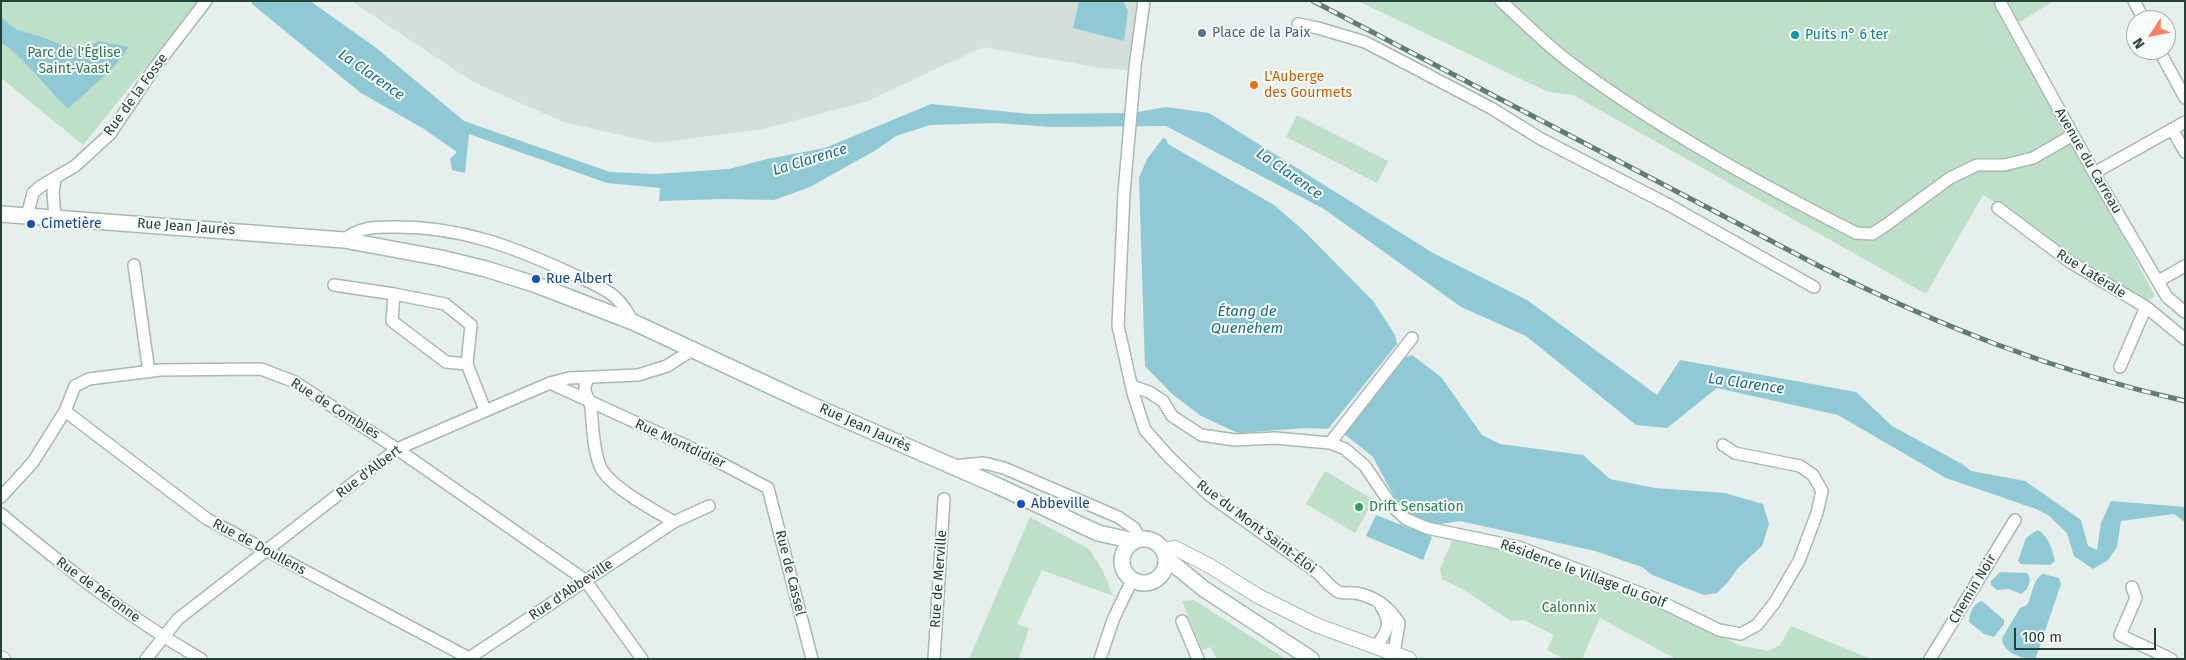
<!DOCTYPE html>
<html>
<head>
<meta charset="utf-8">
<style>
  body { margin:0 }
  #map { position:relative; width:2186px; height:660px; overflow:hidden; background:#e6efeb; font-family:"Fira Sans",sans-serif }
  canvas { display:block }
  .frame { position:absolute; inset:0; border:2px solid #24423a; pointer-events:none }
  .north { position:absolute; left:2126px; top:10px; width:50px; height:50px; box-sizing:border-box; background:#f7fbf9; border:1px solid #a3b1ad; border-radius:50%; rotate:236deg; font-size:14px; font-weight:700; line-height:20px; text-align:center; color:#24423a }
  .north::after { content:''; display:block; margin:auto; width:18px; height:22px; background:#f4845f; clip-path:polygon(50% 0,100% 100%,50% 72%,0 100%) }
  .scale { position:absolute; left:2014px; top:628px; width:142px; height:22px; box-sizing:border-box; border:2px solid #24423a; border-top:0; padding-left:6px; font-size:15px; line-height:18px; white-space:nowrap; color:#24423a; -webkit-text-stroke:4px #f7fbf9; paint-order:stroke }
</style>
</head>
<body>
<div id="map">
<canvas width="2186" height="660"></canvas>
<div class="frame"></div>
<div class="north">N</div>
<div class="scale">100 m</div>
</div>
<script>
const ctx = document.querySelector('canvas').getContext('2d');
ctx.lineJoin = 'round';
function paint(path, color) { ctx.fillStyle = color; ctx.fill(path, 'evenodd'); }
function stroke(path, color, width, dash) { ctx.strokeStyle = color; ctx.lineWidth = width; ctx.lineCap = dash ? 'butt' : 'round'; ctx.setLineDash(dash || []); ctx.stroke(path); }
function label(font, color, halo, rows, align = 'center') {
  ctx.font = font + ' "Fira Sans",sans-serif'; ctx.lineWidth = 4; ctx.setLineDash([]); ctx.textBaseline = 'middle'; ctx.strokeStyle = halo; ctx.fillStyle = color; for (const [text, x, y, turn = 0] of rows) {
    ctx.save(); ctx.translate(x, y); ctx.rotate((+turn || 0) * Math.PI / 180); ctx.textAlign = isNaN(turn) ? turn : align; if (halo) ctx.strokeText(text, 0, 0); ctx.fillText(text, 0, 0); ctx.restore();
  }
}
paint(new Path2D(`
  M351,1h792l-8,66 -8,3 -26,-2 -118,-21 -115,54 -105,28 -106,14 -94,-21 -88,-39z`), '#d4dfda');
paint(new Path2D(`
  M1,1h202l-41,46 -79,98 -82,-67z
  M1358,1h640l157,295 -14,9 -72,-39 -70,-61 -16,-10 -57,99 -353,-199 -25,-3z
  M2006,1h48l-33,20h-7z
  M1297,115l91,46 -11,22 -91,-46z
  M1325,471l49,29 -19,33 -49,-29z
  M1030,517l59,32 14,22 10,25 -71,-26 -25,54 12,4 -10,31h-50z
  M1452,541l50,9 144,50 93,45 29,6 12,-6 11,-19 80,33h-195l-76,-41 -18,41h-18l-17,-9 7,-15 -30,-15 -13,1 -49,-32 -20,-10 -2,-10z
  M1194,600l84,54 7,5h-68l-6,-12 -9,3 -20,-49z`), '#bfe0c8');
paint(new Path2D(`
  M252,1h58l65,46 89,74 146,51 46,2 73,-5 38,-10 58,-11 106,-44 99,10 102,-1 34,-6 43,6 224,140 94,47 130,95 23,-35 176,32 36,34 70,38 9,7 54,10 56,39 7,26 9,4 4,-27 10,-22 74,6v15l-11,-8 -53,7 -4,26 -9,13 -15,9 -19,-13 -7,-23 -19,-18 -12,-6 -90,-31 -108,-63 -121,-27 -50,40 -31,-3 -110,-89 -65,-29 -137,-98 -158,-83 -115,1 -54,-4 -67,2 -34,11 -20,14 -66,37 -36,13 -50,-1 -65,2 1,-13 -53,-5 -138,-49 -4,39 -13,-3 -2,-11 7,-7 -33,-23 -63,-36 -109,-89z
  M1079,1h44l5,10 -4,30 -51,-13z
  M1,17l16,13 25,7 20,8 20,4 17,-8 30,6 -15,20 -46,42c-23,-22 -41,-49 -67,-67z
  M1163,138l3,1 2,5 106,61 29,25 70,71 22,34 2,9 -69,85 -22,-1 -68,5 -37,-17 -30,-23 -26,-27 -6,-188 8,-19z
  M1412,355l29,22 41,58 18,9 83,11 27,24 45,9 70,5 38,11 6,20 -7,22 -24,22 -10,14 -11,11 -13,2 -52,-20 -10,-8 -47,-16 -135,-30 -20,3h-9l-21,-11 -13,-11 -24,-45 -30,-24 63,-76z
  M1376,515l56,22 -9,23 -57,-24z
  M2037,530c11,4 16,21 18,31l-5,4 -29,-1 -3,-3 8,-23z
  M2000,572l27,1c6,7 1,17 -6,21l-12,-5 -12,1 -6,-5v-4z
  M2043,574l16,4 2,6 -25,73 -2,2c-11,0 -32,-6 -32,-21l18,-30 7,-3c6,-10 5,-25 16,-31z
  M1982,601l22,19v4l-10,13 -10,-3 -15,-12c0,-9 5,-19 13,-21z`), '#8ec9d4');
const minor = new Path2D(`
  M1144,1l-9,66 -11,126 -6,133 15,67 12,37 25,28 39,37 109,78c7,7 13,15 21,19 5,2 11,0 16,1 19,3 34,14 44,30l-5,30
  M1501,1c23,21 46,45 71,63 89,66 186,119 284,169l16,1 14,-9 64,-47 27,-13h27l29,-7 40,-23
  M2134,1l10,19
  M2001,4l93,169 73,124 18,15
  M1298,24l20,4 47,14 126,66 50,31 128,66 145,82
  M2159,50l26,48
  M2172,129l13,23
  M2094,173l91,-51
  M55,178l-2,14 2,26
  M1998,208l72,54 76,45 39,32
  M27,216l6,-23 8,-7 34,-20 35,-32 43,-64 53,-69
  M344,240c16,-14 33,-13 53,-13 65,0 117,20 175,47 13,6 32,13 43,23 8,7 13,15 18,25
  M134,265l15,107
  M2158,281l27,-15
  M334,285l60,9 -2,27 54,41 21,2 18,46
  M394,294l51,10 26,21 -4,39
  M2120,367l26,-60
  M589,377c-10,18 1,16 2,32 2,19 2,39 9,57 9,21 54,44 74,56
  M550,383l152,70 66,35 44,171
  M1132,386l17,6 14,9 9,15 29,19 34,5 40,-2 55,5 15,6 20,17 27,40 14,13 21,9 91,19 135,51 66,32 22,4 16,-9 18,-23 24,-41 18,-48 5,-22 -9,-16 -13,-9 -65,-13 -12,-8
  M65,411l142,108 262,139 205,-136 35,-16
  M1330,443l82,-105
  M953,466l31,-3 20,5 114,49 16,11 6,11
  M1,497l32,-35 32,-51 10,-25 14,-7 71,-9 101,-1 34,13 102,67 188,131 57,79
  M1,514c64,53 128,104 200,145
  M2132,587l4,11 -16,37 51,24
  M1182,621l16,38
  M1376,647c12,-17 16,-23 5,-41
  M146,659l32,-40 219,-170 153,-66 19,-5 69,-3 29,-9 25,-16
  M934,659l10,-160
  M1100,659l13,-39 19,-40
  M1930,659l85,-139`);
const tertiary = new Path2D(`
  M1163,550l12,-2 35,18 48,30 58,29 93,34
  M1,658l2,1`);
const secondary = new Path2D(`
  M1,214l343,26 97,18 45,11 48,15 99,38 174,81 191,83 100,47 36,8
  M1122 561a22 22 0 1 1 44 0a22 22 0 1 1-44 0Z
  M1166,558l38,31 107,70`);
stroke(minor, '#a8b8b2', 14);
stroke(tertiary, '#a8b8b2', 16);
stroke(secondary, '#a4bbb3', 18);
stroke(minor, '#fff', 11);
stroke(tertiary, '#fff', 14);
stroke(secondary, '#fff', 15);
const rail = new Path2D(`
  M1313,1l506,265c121,60 233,105 366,135`);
stroke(rail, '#5f7d75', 5);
stroke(rail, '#f7fbf9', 3, [9]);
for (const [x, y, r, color] of [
  [1202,33,5,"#5c6f8a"],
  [1795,35,5,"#0f9aa8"],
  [1254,85,5,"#e8710a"],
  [31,224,5,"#1a4fb4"],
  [536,279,5,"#1a4fb4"],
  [1021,504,5,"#1a4fb4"],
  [1359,507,5,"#2e9e5b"]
]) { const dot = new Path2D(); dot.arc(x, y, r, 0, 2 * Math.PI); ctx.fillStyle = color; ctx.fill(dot); stroke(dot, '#f7fbf9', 2); }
label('14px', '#4e5e75', '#f7fbf9', [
  ["Place de la Paix",1212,33]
], 'left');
label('14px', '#0d838f', '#f7fbf9', [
  ["Puits n° 6 ter",1805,35]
], 'left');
label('14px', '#2d7a4b', '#f7fbf9', [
  ["Parc de l'Église",74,53],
  ["Saint-Vaast",74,69],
  ["Calonnix",1569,608]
]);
label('14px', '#c56008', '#f7fbf9', [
  ["L'Auberge",1264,77],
  ["des Gourmets",1264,93]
], 'left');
label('14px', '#24423a', '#f7fbf9', [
  ["Rue de la Fosse",136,95,-54],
  ["Avenue du Carreau",2088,161,60],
  ["Rue Jean Jaurès",186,227,4],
  ["Rue Latérale",2091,274,32],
  ["Rue de Combles",335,409,32],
  ["Rue Jean Jaurès",865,428,24],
  ["Rue Montdidier",680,444,25],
  ["Rue d'Albert",369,472,-37],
  ["Rue du Mont Saint-Éloi",1256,527,37],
  ["Rue de Doullens",259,547,28],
  ["Rue de Cassel",790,573,76],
  ["Résidence le Village du Golf",1583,574,20],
  ["Rue de Merville",939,579,-86],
  ["Chemin Noir",1973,589,-59],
  ["Rue de Péronne",98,590,36],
  ["Rue d'Abbeville",571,590,-34]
]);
label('14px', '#164399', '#f7fbf9', [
  ["Cimetière",41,224],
  ["Rue Albert",546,279],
  ["Abbeville",1031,504]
], 'left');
label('14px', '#27864d', '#f7fbf9', [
  ["Drift Sensation",1369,507]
], 'left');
label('italic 15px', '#1c6f80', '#f7fbf9', [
  ["La Clarence",371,75,35],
  ["La Clarence",810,160,-17],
  ["La Clarence",1289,174,35],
  ["Étang de",1247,312],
  ["Quenehem",1247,329],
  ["La Clarence",1746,384,8]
]);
</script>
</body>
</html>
